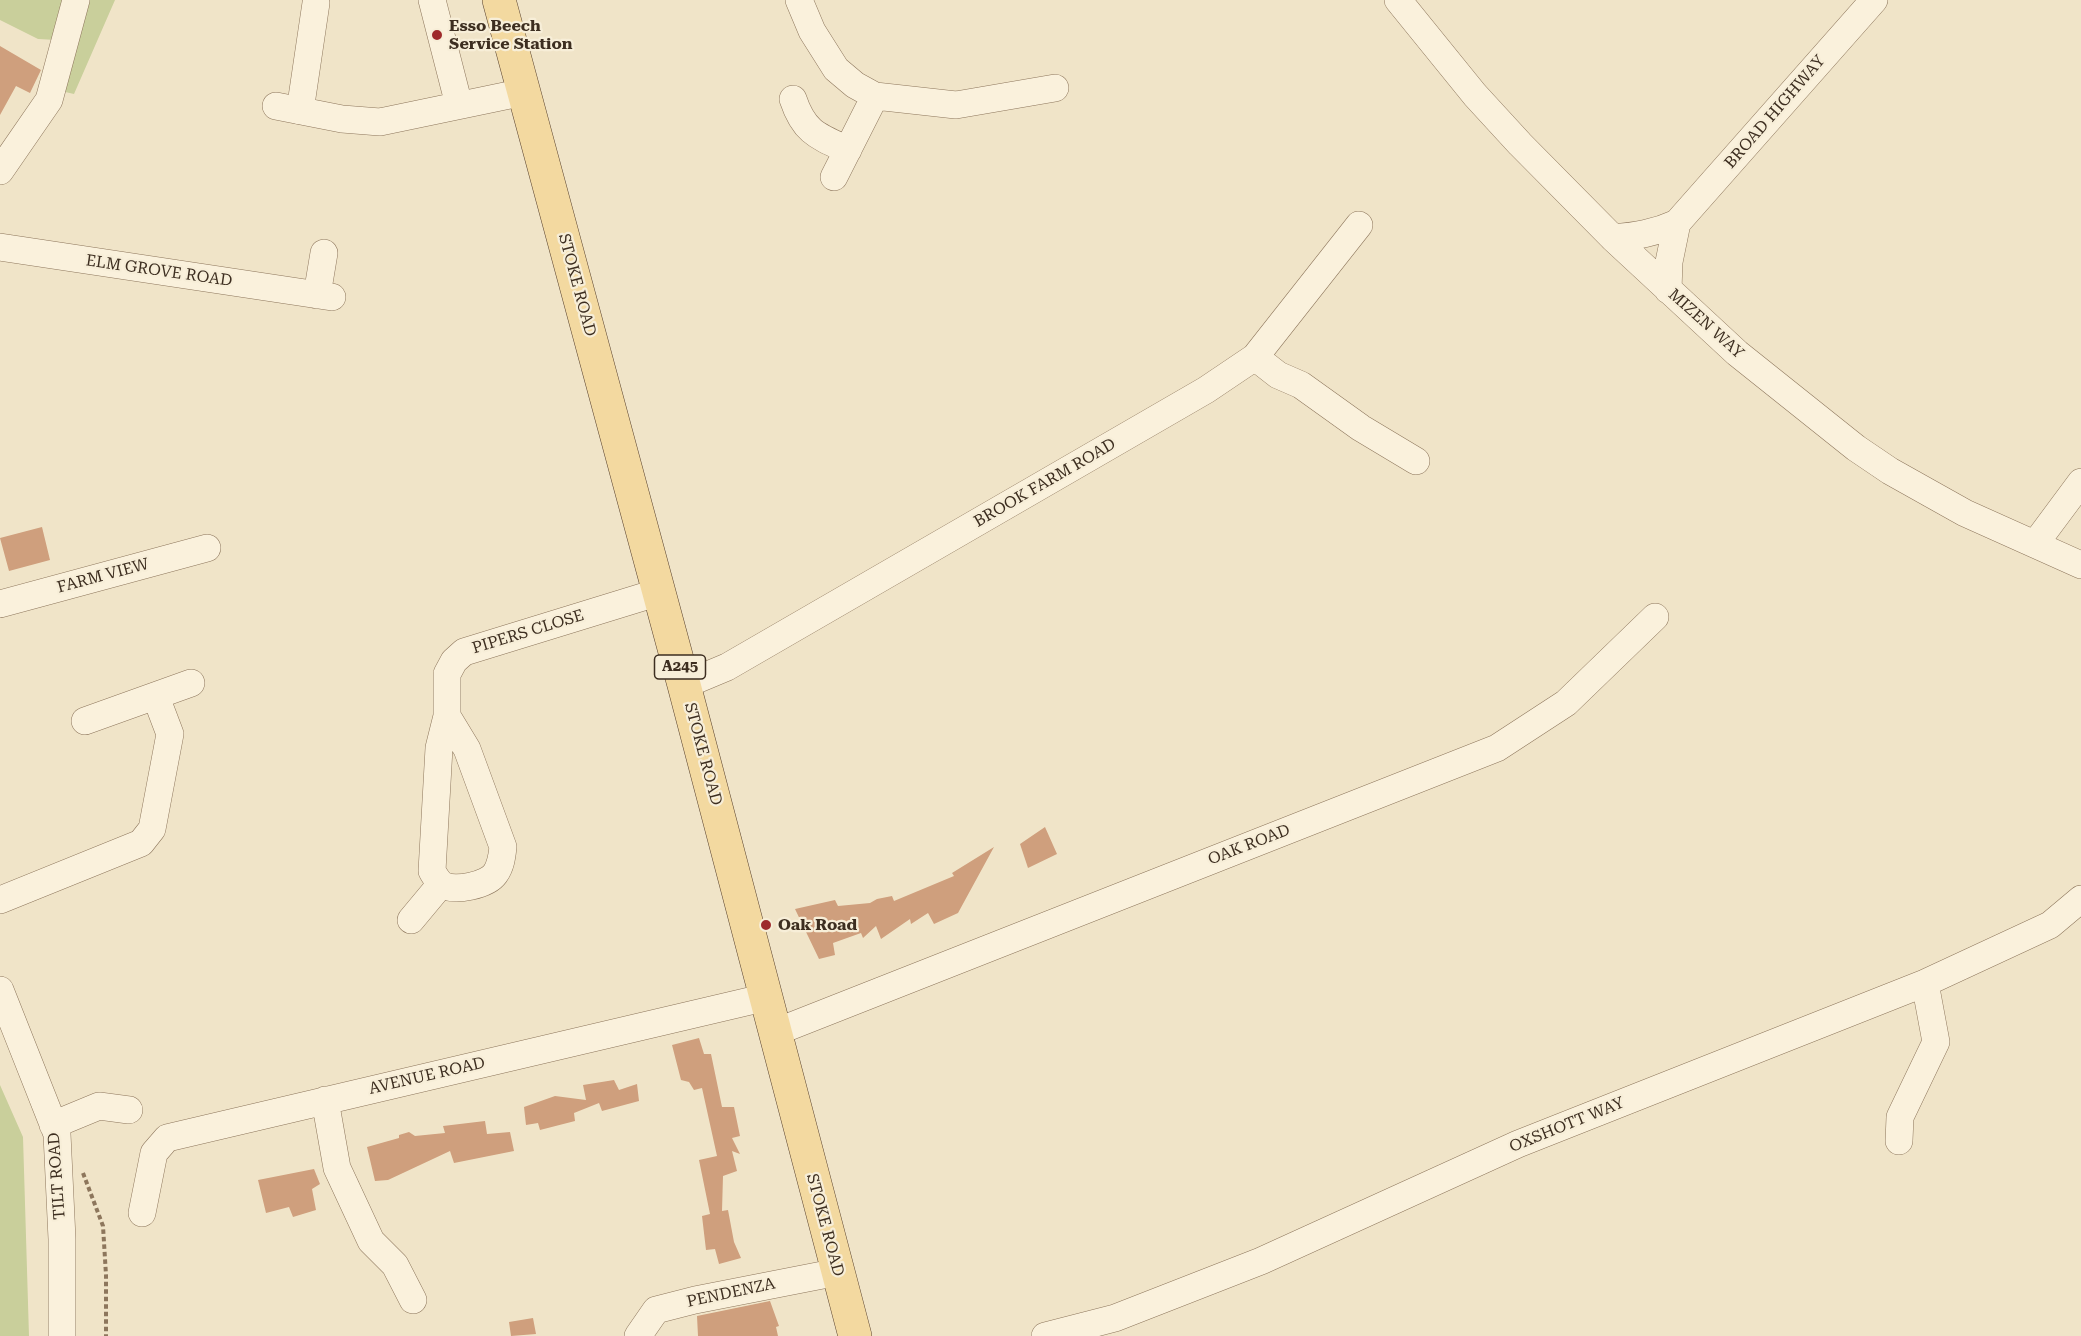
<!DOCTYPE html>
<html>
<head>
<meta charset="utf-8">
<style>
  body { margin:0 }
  canvas { display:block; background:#f0e4c8 }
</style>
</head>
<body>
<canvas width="2081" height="1336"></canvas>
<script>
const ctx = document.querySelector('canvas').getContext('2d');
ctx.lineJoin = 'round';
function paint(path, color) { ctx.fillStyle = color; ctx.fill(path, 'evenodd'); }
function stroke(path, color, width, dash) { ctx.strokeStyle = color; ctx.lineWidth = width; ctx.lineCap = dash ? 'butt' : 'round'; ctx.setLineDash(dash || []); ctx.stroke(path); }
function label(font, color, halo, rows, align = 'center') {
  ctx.font = font + ' "Roboto Serif",serif'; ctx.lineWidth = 4.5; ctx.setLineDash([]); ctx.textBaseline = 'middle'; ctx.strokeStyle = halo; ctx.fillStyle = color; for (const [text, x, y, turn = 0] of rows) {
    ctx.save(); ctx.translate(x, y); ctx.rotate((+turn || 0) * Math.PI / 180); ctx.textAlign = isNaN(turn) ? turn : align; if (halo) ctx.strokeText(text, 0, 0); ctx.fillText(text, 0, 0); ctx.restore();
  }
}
paint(new Path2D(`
  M0,0h66l-10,40 -18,-1 -38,-19z
  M86,0h29l-41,94 -13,-3z
  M0,1085l23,52 6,199h-29z`), '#c9cf9b');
paint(new Path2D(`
  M0,46l41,24 -11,23 -14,-7 -16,29z
  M42,527l8,33 -41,11 -9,-33z
  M1045,827l12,27 -29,14 -8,-24z
  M994,847l-36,66 -24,11 -6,-11 -17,11 -1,-5 -29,20 -5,-13 -13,12 -2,-5 -28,10 2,12 -16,4 -24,-50 40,-9 3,6 32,-3 7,-4 15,-3 2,5 60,-25 -2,-3z
  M699,1038l5,16h7l11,53h12l6,29 -8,2 8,16 -8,-3 5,20 -14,5 -1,35 6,-1 6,32 7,16 -22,6 -4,-15 -9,1 -4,-34 8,-2 -11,-54 18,-4 -15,-68 -8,2 -5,-8 -8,-2 -9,-35z
  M614,1080l5,10 18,-6 2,17 -37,10 -3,-8 -25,10 1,8 -35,9 -2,-7 -12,2 -2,-18 31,-11 31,4 -3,-15z
  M485,1121l2,13 23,-2 4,19 -60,12 -4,-12 -62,29 -13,1 -8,-34 32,-9v-3l10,-3 6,4 30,-3 -2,-7z
  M314,1169l6,15 -8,5 4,21 -23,7 -4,-10 -23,6 -8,-33z
  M770,1301l9,25 -3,1 2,9h-80l-1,-20z
  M533,1318l3,16 -25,2 -2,-14z`), '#cf9f7d');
const minor = new Path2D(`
  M432,0l27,105
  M799,0l13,31 24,38 19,16 20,11 81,9 99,-17
  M1398,0l77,95 45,49 93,94 124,115 119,95 34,23 75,42 116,52
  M793,99c11,33 24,37 55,51
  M276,106l66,13 38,3 144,-30
  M300,111l16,-108
  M0,171l49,-71 27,-100
  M834,177l41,-81
  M1613,238c23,-2 42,-5 64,-15l197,-223
  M0,247l332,50
  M1668,290l1,-28 8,-39
  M317,295l7,-42
  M1255,357l23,18 23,10 60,43 55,33
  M2035,544l46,-62
  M0,604l207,-56
  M684,685l43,-18 479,-277 49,-33 104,-132
  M447,716l20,33 36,98c-1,9 -2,19 -8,27 -8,11 -40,18 -52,11 -5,-3 -8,-9 -11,-14l7,-123 8,-32v-42l7,-13 10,-9 195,-60
  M85,721l106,-38
  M0,900l141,-57 11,-14 18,-95 -14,-37
  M411,920l30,-36
  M0,990l57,144 5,105v97
  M776,1032l721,-284 69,-45 89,-86
  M325,1100l12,68 34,73 24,24 18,35
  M53,1125l46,-19 30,4
  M1899,1141l1,-24 36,-75 -11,-59
  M142,1213l12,-60 13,-15 600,-141
  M638,1336l18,-26 39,-10 143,-28
  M1045,1336l70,-18 146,-57 257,-117 407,-161 125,-58 31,-26`);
const major = new Path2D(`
  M499,0l185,685 171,651`);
stroke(minor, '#8d765c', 28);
stroke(major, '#5b4430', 34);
stroke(new Path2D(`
  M83,1173l20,53 3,49v61`), '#8d765c', 4, [4.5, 3]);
stroke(minor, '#faf1dc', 27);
stroke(major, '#f3d9a0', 33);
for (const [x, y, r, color] of [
  [437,35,6,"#9e2a2b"],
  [766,925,6,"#9e2a2b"]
]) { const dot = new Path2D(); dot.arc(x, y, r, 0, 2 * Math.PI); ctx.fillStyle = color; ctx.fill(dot); stroke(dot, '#f7eed8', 2); }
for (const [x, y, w] of [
  [680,667,51]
]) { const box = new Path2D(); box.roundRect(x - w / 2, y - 12, w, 24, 4.5); ctx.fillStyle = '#f7eed8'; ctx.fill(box); stroke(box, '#3d2e20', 1.5); }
label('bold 15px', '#3d2e20', null, [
  ["A245",680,667]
]);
label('bold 16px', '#3d2e20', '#f7eed8', [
  ["Esso Beech",449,26],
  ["Service Station",449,44],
  ["Oak Road",778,925]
], 'left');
label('16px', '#3d2e20', '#f7eed8', [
  ["BROAD HIGHWAY",1775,112,-49],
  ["ELM GROVE ROAD",159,271,8],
  ["STOKE ROAD",577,285,75],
  ["MIZEN WAY",1706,324,42],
  ["BROOK FARM ROAD",1045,483,-30],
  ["FARM VIEW",103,576,-15],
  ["PIPERS CLOSE",528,632,-17],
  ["STOKE ROAD",703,754,75],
  ["OAK ROAD",1249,845,-21],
  ["AVENUE ROAD",427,1076,-13],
  ["OXSHOTT WAY",1567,1125,-22],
  ["TILT ROAD",57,1176,-94],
  ["STOKE ROAD",825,1225,75],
  ["PENDENZA",731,1293,-12]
]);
</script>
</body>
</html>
